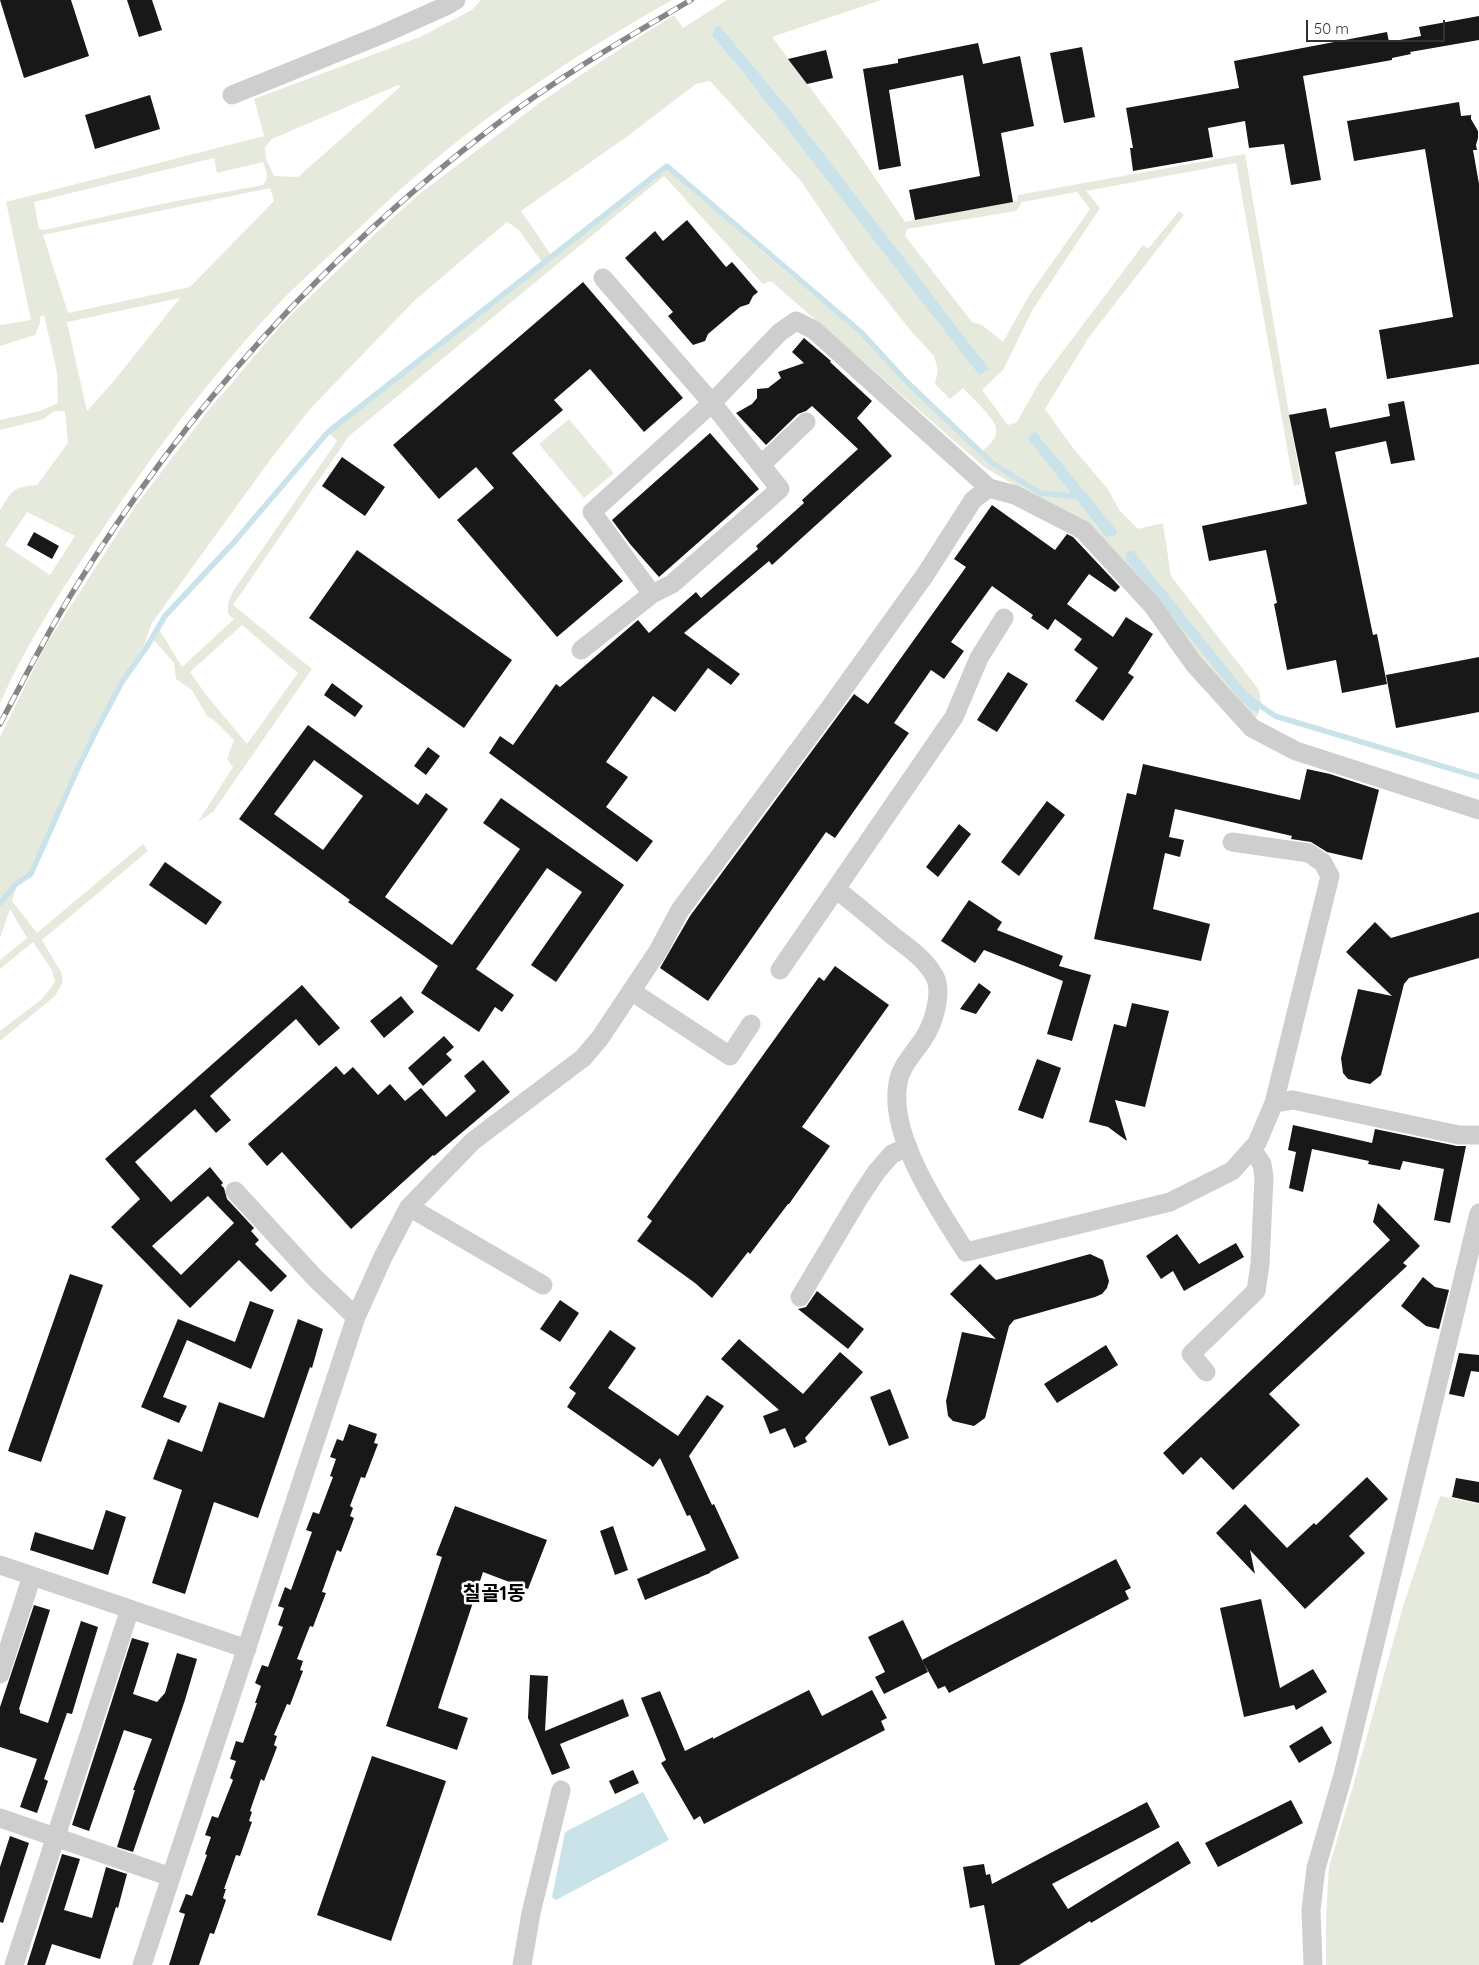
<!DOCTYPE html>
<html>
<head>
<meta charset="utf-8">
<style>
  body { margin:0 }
  #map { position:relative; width:1479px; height:1965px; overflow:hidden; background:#fff; font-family:Quicksand,sans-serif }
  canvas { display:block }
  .scale { position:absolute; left:1306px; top:20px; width:139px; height:22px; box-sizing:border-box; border:2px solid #313131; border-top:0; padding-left:6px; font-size:15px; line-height:18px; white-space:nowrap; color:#313131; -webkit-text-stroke:4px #fff; paint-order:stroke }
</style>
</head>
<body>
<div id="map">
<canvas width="1479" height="1965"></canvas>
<div class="scale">50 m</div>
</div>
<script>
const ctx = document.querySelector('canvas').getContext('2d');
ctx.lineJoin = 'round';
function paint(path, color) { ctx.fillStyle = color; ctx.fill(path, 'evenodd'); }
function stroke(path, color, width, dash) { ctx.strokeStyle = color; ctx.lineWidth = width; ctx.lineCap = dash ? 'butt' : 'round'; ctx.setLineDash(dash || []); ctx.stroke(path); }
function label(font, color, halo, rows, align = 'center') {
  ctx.font = font + ' Quicksand,"Noto Sans KR",sans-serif'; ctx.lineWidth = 5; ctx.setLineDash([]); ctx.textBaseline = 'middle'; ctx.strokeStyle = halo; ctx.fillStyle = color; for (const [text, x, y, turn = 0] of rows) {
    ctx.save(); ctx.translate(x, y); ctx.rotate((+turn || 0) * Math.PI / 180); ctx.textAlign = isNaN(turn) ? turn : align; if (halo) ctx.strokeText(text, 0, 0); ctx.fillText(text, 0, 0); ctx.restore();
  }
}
paint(new Path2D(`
  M481,0h191c-84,48 -168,101 -242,164 -27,22 -52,46 -77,70 -23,21 -47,42 -69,64 -66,70 -125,146 -178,226 -39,57 -78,116 -106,179v-193c13,-20 12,-23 37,-25l31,-42 -3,-32h-11l-10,8 -44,11v-10l40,-9 18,-8 -1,-31 -13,-57 -4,2v6l-5,12 -35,11v-21l31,-5 -25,-118 258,-66 -10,-37 166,-62 52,-27zM398,85l2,2 -102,90 -24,-1 -8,-17 -1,-12 7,-8zM214,158l3,15 46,-11c3,9 7,15 0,23l-92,17 -127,28 -5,-1 -5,-27zM270,188l4,13 -84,86 -122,26 -25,-78zM180,298l-67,84 -26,29 -20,-89zM27,512l48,24 -25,39 -45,-30z
  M727,0h154l-109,37 78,104 55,81 112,-21 1,-6 227,-41 56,330 -7,2 -58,-323 -150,28 14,17 -67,101 -30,61 -21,20 26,35 9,-3 22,-39 104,-138 5,4 31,-38 5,4 -95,122 -44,72 28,39 34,40 13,23 18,18 25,-6 8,53 88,114 2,13 -16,-13 -2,13 15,11 -4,8 -166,-193 -104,-62 -213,-186 -8,3 -99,-108 -315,260 -116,169 79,64 -99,143 -15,10 35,-55 -6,-8 7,-19 -19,-19 -8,-5 -15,-26 -16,-11 -2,-16 -21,-24 6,-10 23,38 52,-48 -6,-5v-11l6,-13 103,-149 -8,-8 338,-266 99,88 95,79 45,49 85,81 49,30 35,4 31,39 9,-1 1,-5 -81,-100 -8,7 46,57 -32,-3 -48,-30 -10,-11c6,-6 15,-13 13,-23 -2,-11 -25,-31 -33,-40l-13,11 -15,-15 3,-14 -4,-14 -23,-25 -55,-69 -55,-81 -91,-100 -14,3 -71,54 -104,73 30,44 -9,7 -24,-33 -11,-7 -92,78 -104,108 -41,52 -118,163 -8,22 -23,36 -44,86 -48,106 -14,10 -15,18v-164l45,-91 89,-138 73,-96 75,-88 95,-92 41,-37 120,-91 62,-42 74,-47 9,13zM715,27h6l76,92 191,250 -7,7 -241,-307 -28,-33zM1077,192l13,17 -60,85 -27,48 -21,-17 -10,-3 -67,-86 2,-7 109,-18 6,-9zM242,625l56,48 -51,71 -40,-48 -17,-24z
  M569,419l45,54 -30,25 -45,-54z
  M143,844l5,7 -106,89 19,32 2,10 -8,14 -55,45v-10l42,-32 13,-17 -3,-12 -19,-28 -33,27v-9l27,-22 -17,-29 -10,29v-33l17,-20 -5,16 25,32z
  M1440,1496l39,8v461h-153v-50l3,-48 24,-81 51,-183z`), '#e6eadd');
paint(new Path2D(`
  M715,27h6l76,92 192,250 -9,7 -240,-307 -28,-33z
  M1035,431l82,100 -2,5 -9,1 -79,-99z
  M1127,551h6l112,139 16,13 -3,11 -15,-11 -118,-144z
  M643,1792l26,48 -113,60 -4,-3 13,-65z`), '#cae3ea');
stroke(new Path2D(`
  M1255,702l20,14 204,61
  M0,903l16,-19 15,-10 47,-106 19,-39 25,-47 24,-34 19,-32 70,-75 93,-109 339,-266 195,167 45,49 85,81 48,30 42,4`), '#cae3ea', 5.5);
paint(new Path2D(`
  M0,0h71l18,56 -65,22z
  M127,0h25l10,30 -23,7z
  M1479,16v24l-69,12 1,2 -19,4v2l-89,16 18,104 -30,5 -7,-41 -35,4 -4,-27 -37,7 5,29 -80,14 -3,-23h3l-7,-40 113,-20 -5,-27 153,-29 2,10 32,-6 -2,-9z
  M978,43l5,21 37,-8 14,70 -33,7 12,69 -98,18 -6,-30 71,-14 -17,-101 -74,15 12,76 -22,4 -16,-101 35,-6v-4z
  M1082,47l13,70 -31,6 -14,-70z
  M826,50l7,28 -26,6 -19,-25z
  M150,95l10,34 -65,20 -10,-34z
  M1459,102l2,14 10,-1v4l7,12v7l-2,7 1,5h-4l6,34v180l-92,15 -8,-49 74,-13 -28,-168 -71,12 -7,-40z
  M687,220l39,47 6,-5 26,30 -5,4 -4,8 -9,3 -32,27 -3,7 -12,4 -25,-29 5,-4 -48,-54 30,-27 8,10z
  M583,282l100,116 -39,34 -54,-63 -36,31 9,10 -51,43 111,128 -66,56 -100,-117 37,-32 -18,-21 -37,32 -46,-54z
  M804,338l27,23 -1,1 42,39 -15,17 35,38 -120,109 -3,-4 -85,72 56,41 -9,11 -23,-17 -33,44 -22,-16 -47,66 22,15 -22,30 47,34 -16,21 -148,-109 11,-17 13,9 43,-61 4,3 78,-67 11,13 47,-41 5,6 57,-49 -2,-3 48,-43 -2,-3 56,-51 -46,-43 -6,5 -8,3 -32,31 -30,-32 16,-9 5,-6v-9l11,-1 13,-10 -3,-6 26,-9 -12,-11z
  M1404,401l11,59 -24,4 -5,-23 -51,11 38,183 4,-1 10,50 -45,9 -6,-33 -49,10 -13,-66 3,-1 -11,-53 -57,11 -7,-35 105,-22 -18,-89 37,-7 4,20 60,-12 -2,-12z
  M710,433l49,56 -100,88 -29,-33 -18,-24z
  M342,457l43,30 -20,29 -43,-30z
  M992,505l63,45 12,-16 6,3 47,50 -5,5 -26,-18 -22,30 46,33 13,-20 27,17 -25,39 6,4 -31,44 -28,-20 23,-33 -24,-18 8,-11 -27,-20 -7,11 -17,-12 2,-3 -41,-29 -41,56 13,9 -20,28 -13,-9 -37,53 15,10 -74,105 -9,-6 -118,169 -48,-33 30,-52 164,-222 14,10 98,-137 -12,-8z
  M34,532l25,14 -7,13 -25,-14z
  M357,550l155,110 -48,68 -155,-110z
  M1479,657v55l-83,16 -10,-53z
  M1008,672l20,12 -31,48 -20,-12z
  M332,683l31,23 -8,11 -31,-22z
  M308,725l110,80 8,-12 22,16 -63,88 67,48 68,-96 -37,-26 18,-25 123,87 -68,97 -25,-17 51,-73 -35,-24 -71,101 38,26 -12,17 -7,-5 -16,25 -58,-39 17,-27 -90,-64 2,-2 -111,-81zM314,760l49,36 -40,54 -49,-36z
  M428,747l12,9 -14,19 -12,-9z
  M1143,764l157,36 7,-31 23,5 49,16 -17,70 -35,-8 -16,-10 -20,-3 1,-3 -117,-27 -6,28 15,3 -4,17 -15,-4 -12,56 57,15 -9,37 -107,-22 33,-146 9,2z
  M1047,801l18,14 -46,61 -18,-14z
  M959,824l12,10 -33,43 -12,-10z
  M165,862l57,40 -16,23 -57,-40z
  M969,900l33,22 -5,8 66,26 -4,10 32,9 -19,66 -25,-7 16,-53 -79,-31 -9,13 -34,-22z
  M1479,912v46l-70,20 -5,6 -23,91 -11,9 -22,-5 -5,-6 -2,-15 17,-69 34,7 -46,-44 29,-30 16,16z
  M835,966l54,39 -87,122 28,19 -41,58h-1l-38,50 -2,-2 -36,46 -17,-15 -58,-42 15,-20 -5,-4 172,-240 5,4z
  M979,983l12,9 -15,22 -16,-5z
  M302,985l38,43 -21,18 -23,-27 -86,77 21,24 -15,13 -21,-24 -60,53 36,40 39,-35 13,16 -2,2 3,3 3,11 27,29 -3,3 8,9 -4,4 32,32 -16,16 -32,-32 -49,48 -79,-81 29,-28 -35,-40zM208,1196l26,27 -53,52 -29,-29z
  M401,996l13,16 -30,26 -14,-17z
  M1132,1003l37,8 -24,96 -30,-7 12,41 -19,-14 -19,-5 25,-98 12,3z
  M444,1036l10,11 -8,7 6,6 -29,26 -15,-18z
  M1037,1059l24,9 -18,51 -25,-9z
  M483,1060l27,32 -76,64 -1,-1 -82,74 -69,-77 -15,14 -19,-22 88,-78 8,9 9,-8 25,28 12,-11 15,17 16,-13 25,29 30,-26 -12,-15z
  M1293,1125l79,18 3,-14 82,17h9l-16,77 -16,-3 10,-51 -41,-8 -3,9 -32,-6 1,-3 -57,-12 -9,43 -14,-4 7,-36 -8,-2z
  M1378,1203l42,43 -17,17 4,3 -138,128 31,31 -67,65 -32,-33 -18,18 -20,-22 227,-213 -17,-18z
  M1177,1234l22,30 37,-21 8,14 -60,34 -11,-20 -12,8 -15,-23z
  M1090,1254l13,6 6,21 -2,7 -5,6 -7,3 -81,23 -5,6 -24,92 -11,8 -21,-5 -5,-5 -2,-15 16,-69 34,7 -46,-45 30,-30 16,16z
  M70,1274l33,11 -62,177 -33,-11z
  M1423,1277l12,10 14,3 -10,39 -13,-3 -25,-20z
  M817,1291l47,38 -16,20 -50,-40 8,-2z
  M560,1300l19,13 -19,29 -20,-13z
  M250,1301l24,9 -23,59 -64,-29 -24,57 24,9 -8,17 -38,-16 37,-88 57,23z
  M298,1319l25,10 -11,39 -2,-1 -52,151 -44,-16 -29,92 -33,-11 30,-93 -29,-11 15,-40 34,13 17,-50 45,16z
  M610,1330l26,18 -28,40 70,48 29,-41 17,11 -35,50 23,49 2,-1 25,54 -29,14v1l-65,27 -8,-21 69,-29 -16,-35 -3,1 -27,-58 -7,9 -86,-60 9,-14 -7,-5z
  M739,1339l64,55 37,-42 23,20 -58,66 2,4 -13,6 -9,-20 -15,6 -7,-18 16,-6 -58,-51z
  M1106,1345l12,20 -61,38 -13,-19z
  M1459,1353l20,2v17l-8,-1 -7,26 -15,-3z
  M890,1389l19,49 -20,8 -19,-49z
  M349,1424l28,10 -3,9 4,1 -13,34 -4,-1 -11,29 3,2 -3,8 4,2 -13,34 -4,-2 -15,42 4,1 -10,26 -3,8 -3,-1 -13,33 6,2 -3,9 3,1 -13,34 -3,-1 -13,31 3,1 -3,9 3,2 -13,34 -3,-2 -11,32 2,1 -3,9 3,1 -12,34 -4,-1 -12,34h2l-3,9 3,2 -12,34 -4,-1 -11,32h-30l16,-51 -6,-2 7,-18 6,2 15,-41 -2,-1 6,-17 -6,-2 7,-19 6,2 15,-38 -3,-2 6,-17 -6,-2 6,-18 7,2 14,-40h-2l6,-17 -6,-3 7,-18 6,2 15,-40 -5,-2 6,-17 -6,-2 7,-19 6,3 21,-58 -6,-2 7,-18 6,2 14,-37 -3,-1 6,-17 -6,-2 7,-18 6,2z
  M1367,1477l21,22 -39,37 16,17 -60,56 -55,-59 5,24 -39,-41 29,-29 42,44 27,-25 2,2z
  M1456,1478l23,4v21l-27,-6z
  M455,1506l92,34 -19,49 -45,-17 -45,136 30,10 -11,32 -71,-24 56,-169 -6,-2z
  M106,1510l20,7 -18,58 -78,-25 5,-18 58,18z
  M613,1526l15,44 -13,5 -15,-44z
  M1116,1559l15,29 -6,3 4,8 -180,94 -4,-7 -7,3 -16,-29z
  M1261,1599l19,89 33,-19 14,23 -31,18 -2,-5 -50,12 -24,-109z
  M34,1605l16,5 -31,99 1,1v3l28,10 33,-102 17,6 -26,87 -5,-1 -23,66 4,2 -11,32 -17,-6 17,-48 -37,-12v-40z
  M903,1620l25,52 -44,22 -9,-17 10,-5 -17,-35z
  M132,1638l17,5 -16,51 24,8 8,-9 12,-40 20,6 -12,41 -52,152 -16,-5 18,-57h-2l19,-51 -28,-9 -35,101 -17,-6z
  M530,1675l18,1 -3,55 78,-32 6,17 -69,28 10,24 -18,7 -24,-57z
  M809,1690l13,26 50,-26 15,28 -6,3 4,9 -181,94 -4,-8 -6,4 -33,-57 5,-3 -25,-62 19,-7 25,60 28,-14v2z
  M1322,1726l10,17 -33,20 -10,-17z
  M372,1756l74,25 -55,160 -74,-26z
  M633,1770l6,13 -24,11 -6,-13z
  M1291,1800l12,23 -85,44 -13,-24z
  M1147,1802l13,25 -108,57 16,25 110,-68 13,22 -100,60 -1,-2 -71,44h-24l-11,-60 -14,3 -7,-41 21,-3 2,11 4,-1 2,10z
  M10,1836l19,7 -26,80 -3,-1v-55z
  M62,1854l18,5 -16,51 28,8 14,-51 21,7 -9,34 -2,-1 -16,52 -48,-15 -7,21h-18z`), '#181818');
stroke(new Path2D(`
  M232,95l151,-61 65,-29 8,-5
  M603,278l109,125 68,86 -108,95 -20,10
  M761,465l45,-43
  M581,650l71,-56 -60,-82 120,-109 68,-71 16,-11 18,9 175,158
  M1232,842l77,11 14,10 7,13 -56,227
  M836,889c19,15 37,30 56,46 15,12 34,24 43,42 7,14 0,40 -7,54 -9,18 -27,32 -30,52 -10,52 41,127 68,169l204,-50 62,-31 25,-28 17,-40 19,-3 166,35h20
  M780,970l174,-253 25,-59 25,-40
  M631,991l99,65 21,-32
  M409,1207l134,78
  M800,1297l59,-99 18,-27 15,-17 16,-7
  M356,1317l27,-60 26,-50 64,-66 110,-83 17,-20 58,-87 22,-41 149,-201 96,-134 48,-75 16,-12 26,7 68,35 69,75 42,59 58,64 44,23 183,59
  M1206,1372l-15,-18 65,-63 4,-27 4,-87 -2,-13 -10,-15
  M0,1565l247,84
  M0,1674l32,-98
  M0,1818l171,59
  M14,1965l116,-356
  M142,1965l214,-648 -41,-39 -80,-87
  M522,1965l9,-52 30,-123
  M1313,1965l-2,-55 5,-42 27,-93 136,-562`), '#cecece', 19);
const rail = new Path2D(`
  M0,724c24,-45 47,-91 74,-134 111,-180 251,-335 419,-463 62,-48 130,-87 198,-127`);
stroke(rail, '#868686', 5.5);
stroke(rail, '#fff', 4, [11]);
label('bold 20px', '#000', '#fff', [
  ["칠골1동",494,1594]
]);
</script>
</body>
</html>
